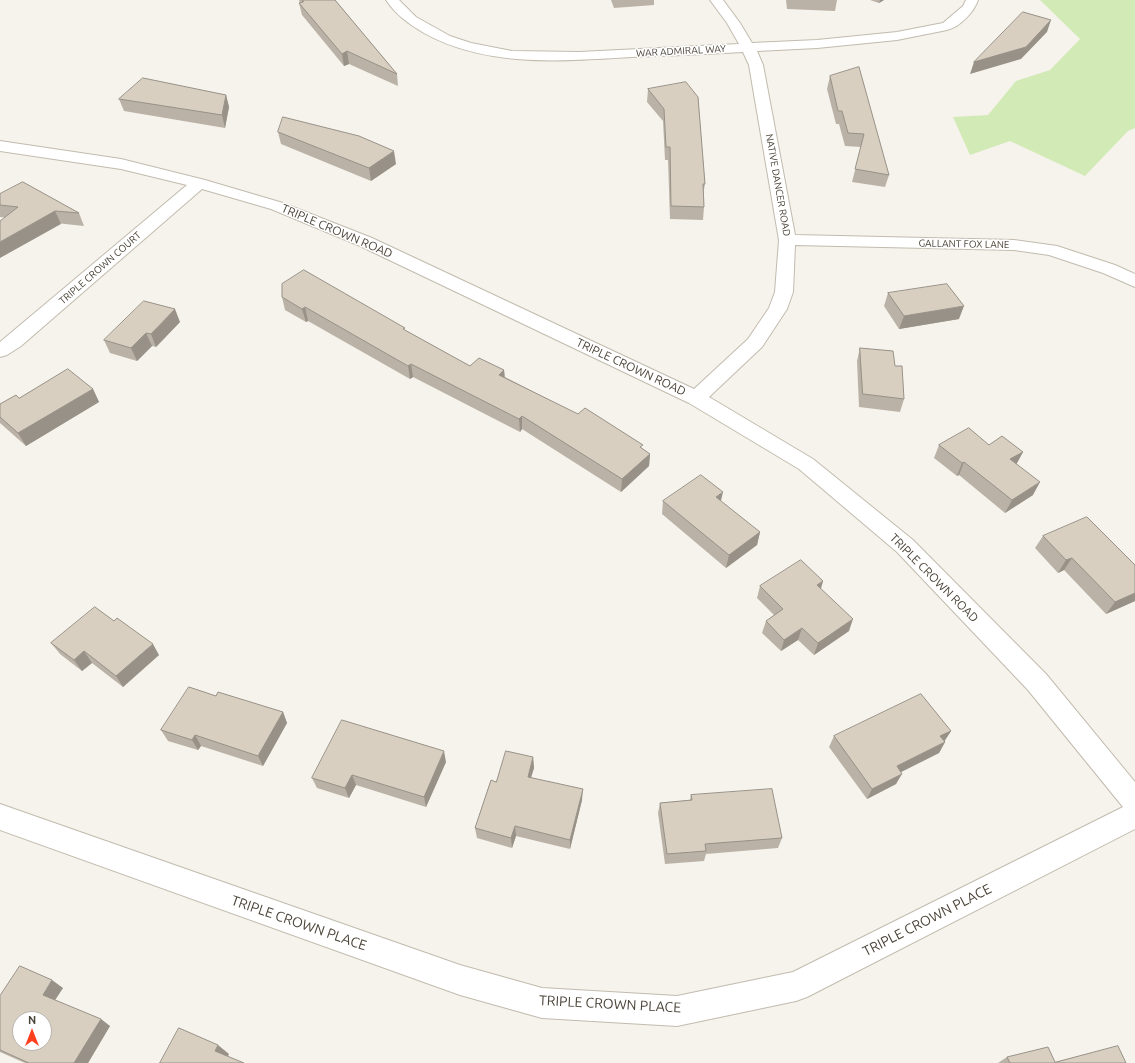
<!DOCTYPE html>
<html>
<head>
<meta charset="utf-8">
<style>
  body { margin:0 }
  #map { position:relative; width:1135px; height:1063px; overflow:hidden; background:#f6f3ec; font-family:Ubuntu,sans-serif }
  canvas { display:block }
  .north { position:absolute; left:12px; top:1011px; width:40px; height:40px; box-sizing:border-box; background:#fff; border:1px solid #b7b4b0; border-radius:50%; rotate:0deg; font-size:11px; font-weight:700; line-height:16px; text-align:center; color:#4b4439 }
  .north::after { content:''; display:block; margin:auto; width:14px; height:18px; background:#fc3f1d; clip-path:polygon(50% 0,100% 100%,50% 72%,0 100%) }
</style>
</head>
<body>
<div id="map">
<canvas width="1135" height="1063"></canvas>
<div class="north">N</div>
</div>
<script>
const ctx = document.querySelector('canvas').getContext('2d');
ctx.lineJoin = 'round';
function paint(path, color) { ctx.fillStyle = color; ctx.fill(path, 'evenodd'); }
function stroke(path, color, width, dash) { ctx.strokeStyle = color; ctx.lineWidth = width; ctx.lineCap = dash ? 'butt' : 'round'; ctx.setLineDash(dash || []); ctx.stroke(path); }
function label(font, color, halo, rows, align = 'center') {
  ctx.font = font + ' Ubuntu,sans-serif'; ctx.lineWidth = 3; ctx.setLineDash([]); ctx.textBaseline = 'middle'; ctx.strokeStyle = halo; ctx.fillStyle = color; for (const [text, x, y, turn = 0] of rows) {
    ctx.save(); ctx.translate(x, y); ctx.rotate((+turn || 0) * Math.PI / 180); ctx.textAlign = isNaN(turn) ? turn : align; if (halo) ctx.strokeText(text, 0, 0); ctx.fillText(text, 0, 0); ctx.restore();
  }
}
paint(new Path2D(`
  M1040,0h95v128l-7,3 -43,45 -75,-35 -40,14 -17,-38 35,-2 28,-34 34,-11 30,-31z`), '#d2eab5');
const street = new Path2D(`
  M386,0h13l17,17 34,19 21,7 41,8 67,1 160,-8 -12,-21 -17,-23h13l17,23 12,20 65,-3 80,-8 46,-9 20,-17 3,-6h12c-4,12 -18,27 -31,30l-50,10 -80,8 -60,3 6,14 32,170 219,5 43,6 58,19 20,9v13l-32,-14 -54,-18 -35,-5 -219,-5 -2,47 -6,17 -25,38 -53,50 104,62 100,81 133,134 89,108v47l-328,168 -11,4 -119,25 -135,-8 -82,-23 -460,-165v-26l460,161 82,23 135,8 116,-24 330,-165 -95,-117 -131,-138 -98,-83 -110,-66 -329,-157 -89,-37 -69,-20 -181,157 -14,9 -7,2v-15l187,-157 -66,-16 -121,-18v-10l121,18 84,21 78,23 89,35 322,151 54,-50 21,-31 6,-16 4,-52 -30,-175 -6,-13c-37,2 -74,4 -112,5 -69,4 -144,11 -207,-24 -15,-9 -28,-18 -38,-33z`);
stroke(street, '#c2bbae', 2);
paint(street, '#fff');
paint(new Path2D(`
  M299,0h36l62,74 1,12 -49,-22 -5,2 -42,-51 -3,-12h1z
  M611,0h43v5l-40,3z
  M786,0h51l-2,11 -48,-2z
  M870,0h14l-5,3z
  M830,76l59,99 -4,12 -33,-5 9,-35 -16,-1 -6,-22h-3l-9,-35z
  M648,89l50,8 7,87 -2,11 1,12 -1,13 -33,-1 -2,-59h-3l-2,-39 -16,-19z
  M226,95l3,12 -4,21 -101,-17 -5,-12z
  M278,132l118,32 -25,17 -90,-37z
  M0,194l79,19 5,13 -84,-9z
  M888,293l71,26 -60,10 -15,-23z
  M282,297l124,34 64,35 34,4 1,7 138,72 7,5 -1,12 -28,26 -99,-63 -2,3 -107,-55 -3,2 -102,-58 -2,1 -21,-12z
  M180,322l-24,25 -4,-1 -15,15 -27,-8 -6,-13z
  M860,348l35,18 9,33 -4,13 -41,-5 -2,-46z
  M93,389l6,13 -73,44 -26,-23v-19l19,-6z
  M939,445h50l34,7 -7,12 17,31 -28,18 -46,-38 -2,1 -23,-18z
  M663,501l97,31 -3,13 -31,23 -64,-54z
  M1043,536l92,65 -29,13 -42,-44 -6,3 -23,-25z
  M823,581l-2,8 28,42 -35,24 -16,-15 -17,11 -19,-18 4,-12 8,-6 -17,-17 3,-12z
  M51,643l108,12 -36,32 -31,-24 -10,8 -22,-17z
  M216,696l67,16 4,11 -24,43 -62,-20 -3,4 -30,-9 -7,-11z
  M951,731l-7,10 1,1 -6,11 -38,19 -5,12 -29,15 -38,-52 5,-11z
  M533,757l1,11 -3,9 51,23 -12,49 -54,-13 -4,12 -35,-10 -2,-10 21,-46z
  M446,762l-20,45 -70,-22 -7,13 -32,-10 -5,-10z
  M691,795l91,43 -4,10 -72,6 -2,7 -39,3 -7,-51 2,-10 30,-3z
  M63,988l-8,12 55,26 -22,37h-63l-25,-11v-56z
  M1007,1057l48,5 71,1h-128z`), '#bab2a6');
paint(new Path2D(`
  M880,0h4l-5,3z
  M1051,20l-4,12 -26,27 -51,15 4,-12z
  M347,51l2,13 -5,2 -2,-12z
  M226,95l3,12 -4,21 -3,-13z
  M394,151l2,13 -25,17 -2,-13z
  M55,211l6,13 -61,34v-16z
  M964,306l-5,13 -60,10 5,-13z
  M305,307l3,14 -2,1 -4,-13z
  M175,309l5,13 -24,25 -5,-13z
  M146,333l6,13 -15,15 -6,-13z
  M411,364l2,13 -3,2 -2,-13z
  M504,370l1,13 -6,-8z
  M93,389l6,13 -73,44 -8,-13z
  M522,416v13l-2,3 -1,-13z
  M1023,452l-7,13 -6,-6z
  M650,454l-1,12 -28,26 1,-13z
  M964,462l-5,13 -2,1 5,-13z
  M1040,482l-7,13 -28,18 7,-13z
  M723,492l-3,13 -4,-8z
  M760,532l-3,13 -31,23 3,-13z
  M1072,558l-8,12 -6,3 8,-13z
  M823,581l-4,13 -2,-9z
  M1135,593v8l-29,13 9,-12z
  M853,619l-4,12 -35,24 4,-12z
  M802,628l-4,12 -17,11 3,-11z
  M153,644l6,11 -36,32 -7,-11z
  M84,651l8,12 -10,8 -8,-11z
  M283,712l4,11 -24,43 -5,-10z
  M951,731l-7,11 -4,-6z
  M195,735l6,11 -3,4 -6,-10z
  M945,742l-6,11 -48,24 6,-11z
  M444,751l2,11 -20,45 -2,-10z
  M533,757l1,11 -6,19v-10z
  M902,774l-6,10 -29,15 5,-10z
  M352,775l4,10 -7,13 -4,-10z
  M583,789l-1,11 -12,49v-9z
  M515,826l1,10 -4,12 -1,-10z
  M52,980l11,8 -10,15 -10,-8z
  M101,1019l9,7 -22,37h-14z
  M218,1045l11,9 -3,7 -11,-10z`), '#979187');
const building = new Path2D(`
  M303,0h32l62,74 -50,-23 -5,3 -43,-51 4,-1z
  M1023,12l28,8 -25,27 -52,15z
  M859,67l30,108 -34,-6 9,-35 -16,-1 -6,-22h-4l-8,-35z
  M143,78l83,17 -4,20 -103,-16z
  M686,82l12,15 7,87h-2l1,23 -33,-1 -1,-59h-4l-2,-38 -16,-20z
  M283,117l76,19 35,15 -25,17 -91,-36z
  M23,182l56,31 -24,-2 -55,31v-21l18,-14 -18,-2v-11z
  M304,270l101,58 -2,1 67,37 9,-8 25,12 -5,5 79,39 7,-6 58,37 -3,2 10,7 -28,25 -100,-63 -3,3 -108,-55 -3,2 -103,-59 -3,2 -20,-12v-13z
  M947,284l17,22 -60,10 -16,-23z
  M144,301l31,8 -24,25 -5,-1 -15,15 -27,-8z
  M860,348l33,3 2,15h7l2,33 -41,-5z
  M68,369l25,20 -75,44 -18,-16v-13l16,-9 3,3z
  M969,428l20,17 13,-9 21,16 -13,7 30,23 -28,18 -48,-38 -2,1 -23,-18z
  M701,475l22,17 -7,5 44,35 -31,23 -66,-54z
  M1087,517l48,48v28l-20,9 -43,-44 -6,2 -23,-24z
  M801,560l22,21 -6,4 36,34 -35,24 -16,-15 -18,12 -18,-19 17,-12 -23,-23z
  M95,607l19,14 3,-3 36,26 -37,32 -32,-25 -10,9 -23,-17z
  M189,687l27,9 2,-4 65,20 -25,44 -63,-21 -3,5 -31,-10z
  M921,694l30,37 -11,5 5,6 -48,24 5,8 -30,15 -38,-53z
  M342,720l102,31 -20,46 -72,-22 -7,13 -33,-10z
  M506,751l27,6 -5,20 55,12 -13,51 -55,-14 -4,12 -36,-10 16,-48 5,2z
  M772,789l10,49 -77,6 1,7 -39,3 -7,-51 32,-3 -1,-5z
  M20,966l32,14 -9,15 58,24 -27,44h-45l-29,-13v-54zM20,1019h24v24h-24z
  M179,1028l39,17 -3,6 29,12h-84z
  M1118,1046l8,17h-116l-3,-6 41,-10 7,15z`);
paint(building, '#d8cfc1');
stroke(building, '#979187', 1);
label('10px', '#4b4439', '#fff', [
  ["WAR ADMIRAL WAY",681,51,-3],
  ["NATIVE DANCER ROAD",778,185,80],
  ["GALLANT FOX LANE",964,244,1],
  ["TRIPLE CROWN COURT",100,268,-41]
]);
label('12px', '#4b4439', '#fff', [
  ["TRIPLE CROWN ROAD",337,231,23],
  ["TRIPLE CROWN ROAD",631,367,25],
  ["TRIPLE CROWN ROAD",934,578,45]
]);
label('14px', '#4b4439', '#fff', [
  ["TRIPLE CROWN PLACE",927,920,-27],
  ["TRIPLE CROWN PLACE",299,923,19],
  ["TRIPLE CROWN PLACE",610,1004,3]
]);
</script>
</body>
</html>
